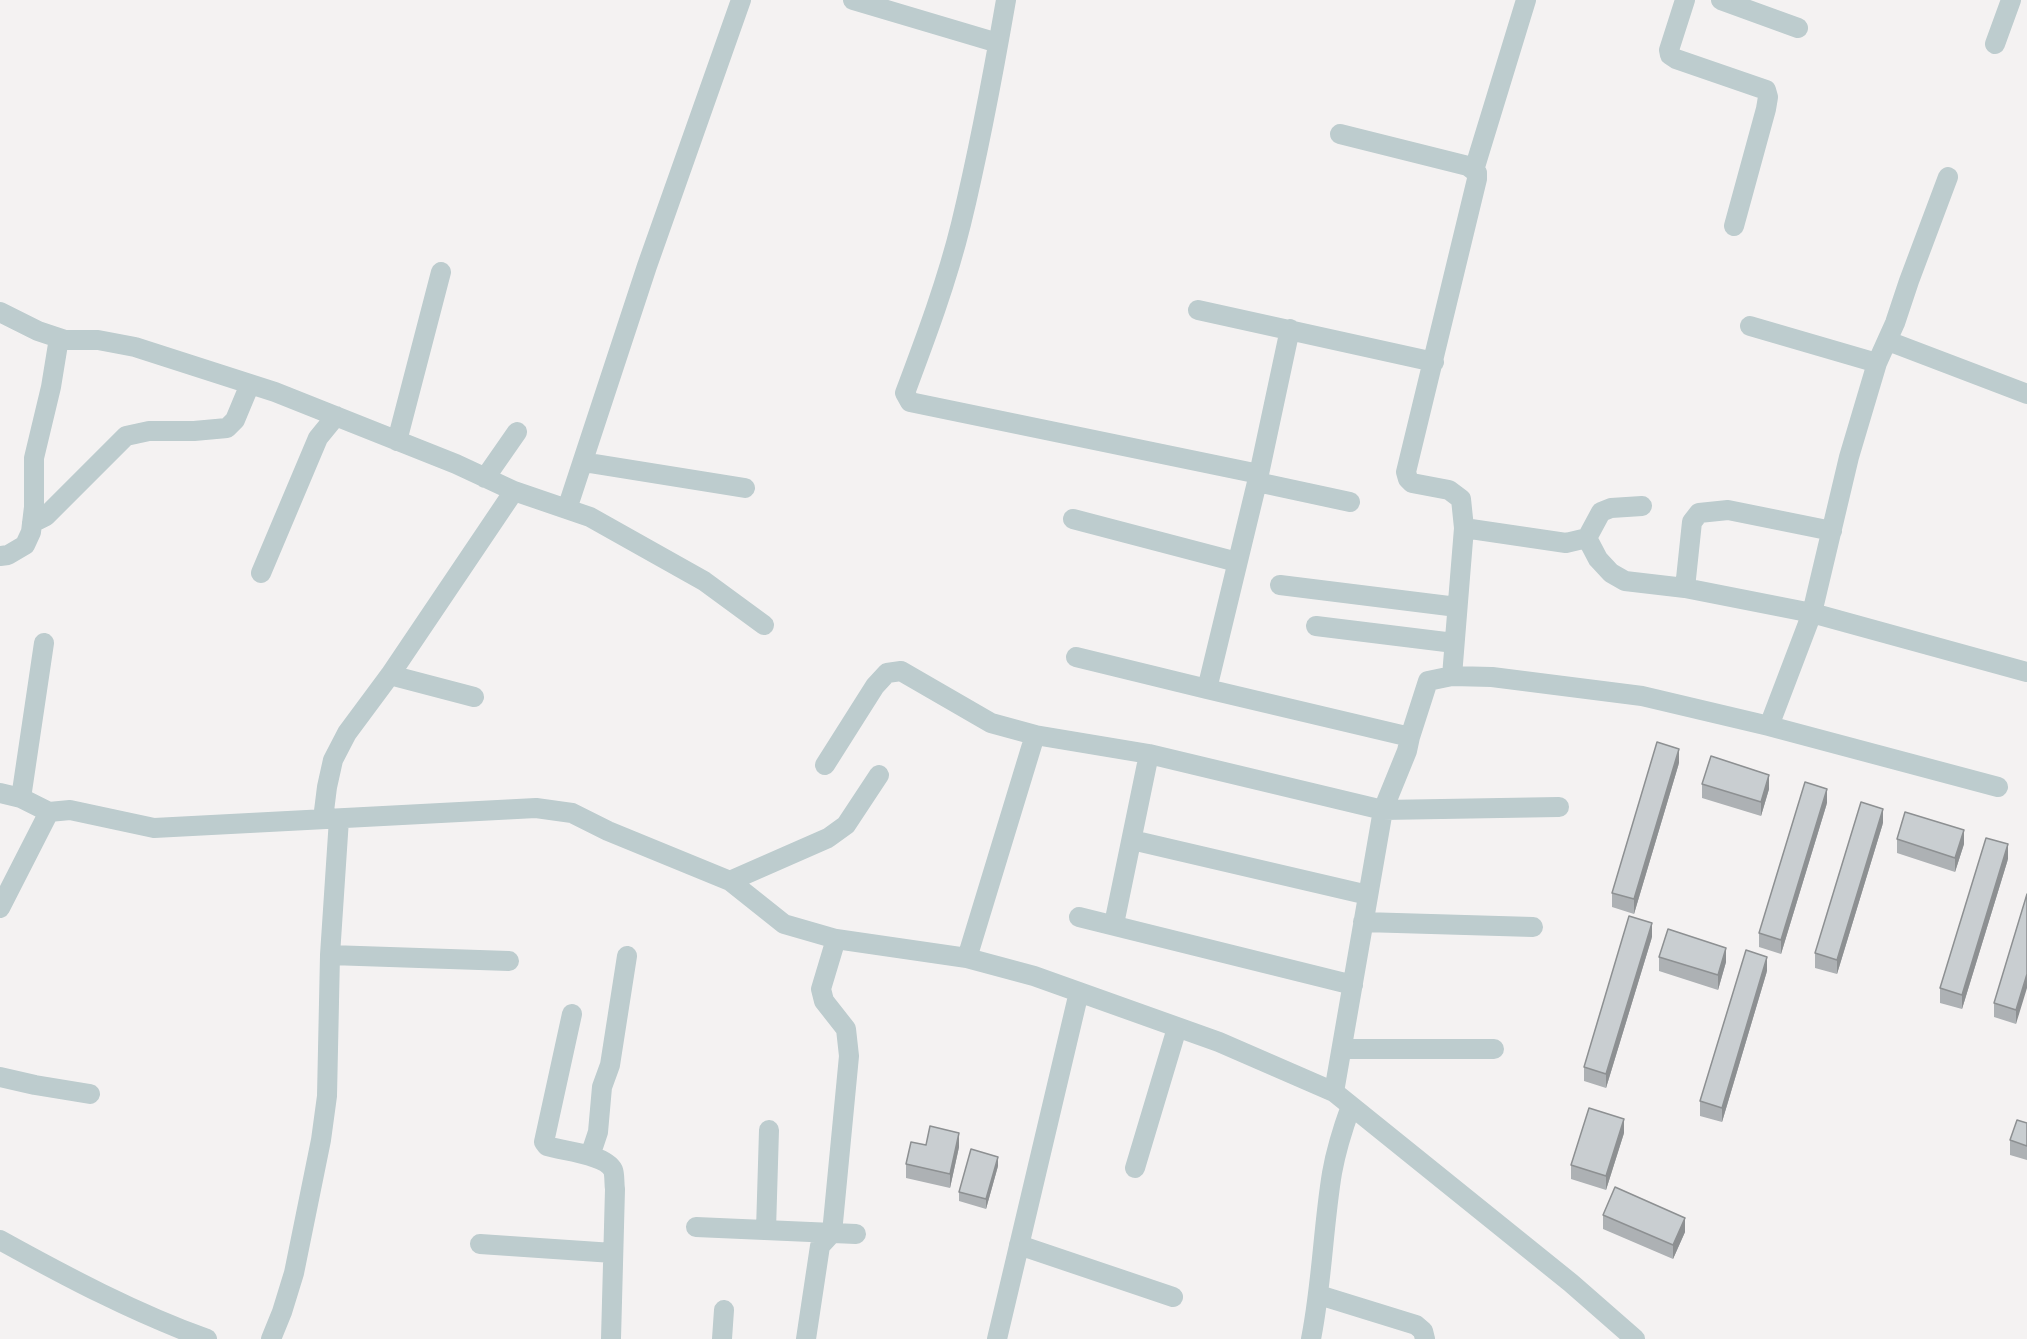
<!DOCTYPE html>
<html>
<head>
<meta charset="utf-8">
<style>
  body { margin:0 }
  canvas { display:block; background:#f4f2f2 }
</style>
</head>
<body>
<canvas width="2027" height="1339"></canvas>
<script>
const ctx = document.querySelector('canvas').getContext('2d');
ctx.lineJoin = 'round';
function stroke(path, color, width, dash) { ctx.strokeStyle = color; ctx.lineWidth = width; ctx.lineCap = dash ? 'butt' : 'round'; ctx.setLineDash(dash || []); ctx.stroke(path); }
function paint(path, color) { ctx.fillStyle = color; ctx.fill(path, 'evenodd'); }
stroke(new Path2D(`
  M853,0l145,43
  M1006,0c-13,75 -27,150 -45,224 -14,57 -35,113 -56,169l5,9 349,72 -52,215 203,48 -3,14 -24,59 -49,282 237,191 64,56
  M1685,0l-16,50 1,5 6,4 90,31 2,7 -2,12 -32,117
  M1721,0l77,28
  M1995,44l16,-44
  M1340,134l128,32 9,7v6l-71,293 2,7 4,4 37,7 12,9 3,29 -12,148
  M1474,170l52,-170
  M1198,310l236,52
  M0,312l38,19 27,9h33l37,7 140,45 181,72 58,27
  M1750,326l127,37
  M1888,341l139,53
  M397,441l44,-169
  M583,462l162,26
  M1259,474l31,-145
  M485,478l32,-46
  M1257,482l93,20
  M567,509l80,-243 94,-266
  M1073,519l164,43
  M32,523l14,-7 80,-80 23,-5h45l33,-3 8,-8 15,-36
  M1464,528l102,15 21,-5 14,-26 10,-4 31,-2
  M1587,538l11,21 13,14 14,8 60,7 127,25 215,59
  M0,556l8,-1 17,-10 6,-13 3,-25v-49l17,-71 8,-49
  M261,573l57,-135 18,-22
  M1280,585l177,22
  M1685,588l7,-66 7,-9 29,-3 104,21
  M1316,626l138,17
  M1076,657l131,32
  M390,675l84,22
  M1769,726l229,61
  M1410,737l18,-56 24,-5 40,1 150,19 127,30 43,-113 37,-156 28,-94 18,-40 14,-42 39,-104
  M825,765l50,-79 12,-13 14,-2 90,52 44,12
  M0,793l21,5 28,14
  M21,798l23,-155
  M323,819l4,-32 6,-27 14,-27 43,-58 124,-184 76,26 114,64 60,44
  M1132,840l236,55
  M730,881l98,-43 18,-13 33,-50
  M0,908l49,-96 21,-2 84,18 382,-20 36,5 36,18 122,50 54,43 52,15 131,19 67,18 185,66 115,50
  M1079,917l274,68
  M1363,922l170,5
  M1114,924l35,-170
  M330,955l179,6
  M967,958l68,-223 114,19 234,56 176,-3
  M572,1014l-28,128 3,4c15,5 58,8 66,24 2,5 1,14 2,19l-4,150
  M1342,1049h152
  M0,1077l35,8 55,9
  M590,1156l8,-24 4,-45 8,-22 17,-109
  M1135,1168l42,-140
  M696,1227l160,7
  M766,1230l3,-100
  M0,1240c67,37 135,73 207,99
  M480,1244l133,9
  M1019,1245l154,52
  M1319,1295l97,30 7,6 2,8
  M271,1339l11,-27 12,-39 27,-133 6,-44 3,-141 9,-136
  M722,1339l2,-29
  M806,1339l14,-93 12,-13 17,-177 -3,-27 -22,-28 -3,-12 15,-50
  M997,1339l82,-347
  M1311,1339c11,-55 12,-111 21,-166 4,-23 11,-45 19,-67`), '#bdccce', 20);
paint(new Path2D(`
  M1679,763l-45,151 -22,-7v-14z
  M1702,784l67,5 -8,27 -59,-18z
  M1827,803l-46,151 -22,-7v-14z
  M1883,823l-46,151 -22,-6v-15z
  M1897,839l67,5 -9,28 -58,-19z
  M2008,859l-46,150 -22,-6v-15z
  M2027,894l-11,130 -22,-7v-14z
  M1652,937l-46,151 -22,-7v-14z
  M1659,957l67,5 -8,28 -59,-19z
  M1767,971l-45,151 -22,-6v-15z
  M2027,1123v37l-17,-5v-15z
  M1624,1133l-18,57 -35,-11v-14z
  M926,1145l33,2 -9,41 -44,-10v-14z
  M998,1166l-12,43 -27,-8v-9z
  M1603,1215l82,17 -12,27 -70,-30z`), '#adb1b4');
paint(new Path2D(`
  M1679,749v14l-45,151v-15z
  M1769,775v14l-8,27v-14z
  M1827,789v14l-46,151v-14z
  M1883,809v14l-46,151v-14z
  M1964,830v14l-9,28v-14z
  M2008,844v15l-46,150v-14z
  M1652,923v14l-46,151v-14z
  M1726,948v14l-8,28v-15z
  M1767,957v14l-45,151v-14z
  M2027,974v14l-11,36v-14z
  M1624,1119v14l-18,57v-14z
  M959,1133v14l-9,41v-14z
  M998,1157v9l-12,43v-10z
  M1685,1218v14l-12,27v-14z`), '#8d9092');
const building = new Path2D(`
  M1657,742l22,7 -45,150 -22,-6z
  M1711,756l58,19 -8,27 -59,-18z
  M1805,782l22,7 -46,151 -22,-7z
  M1861,802l22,7 -46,151 -22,-7z
  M1905,812l59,18 -9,28 -58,-19z
  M1986,838l22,6 -46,151 -22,-7z
  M2027,894v80l-11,36 -22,-7z
  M1629,916l23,7 -46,151 -22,-7z
  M1668,929l58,19 -8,27 -59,-18z
  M1746,950l21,7 -45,151 -22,-7z
  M1589,1108l35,11 -18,57 -35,-11z
  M2017,1120l10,3v23l-17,-6z
  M930,1126l29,7 -9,41 -44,-10 5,-22 15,3z
  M971,1149l27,8 -12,42 -27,-7z
  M1615,1187l70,31 -12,27 -70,-30z`);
paint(building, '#c9ced1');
stroke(building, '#8d9092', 1.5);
</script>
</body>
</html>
